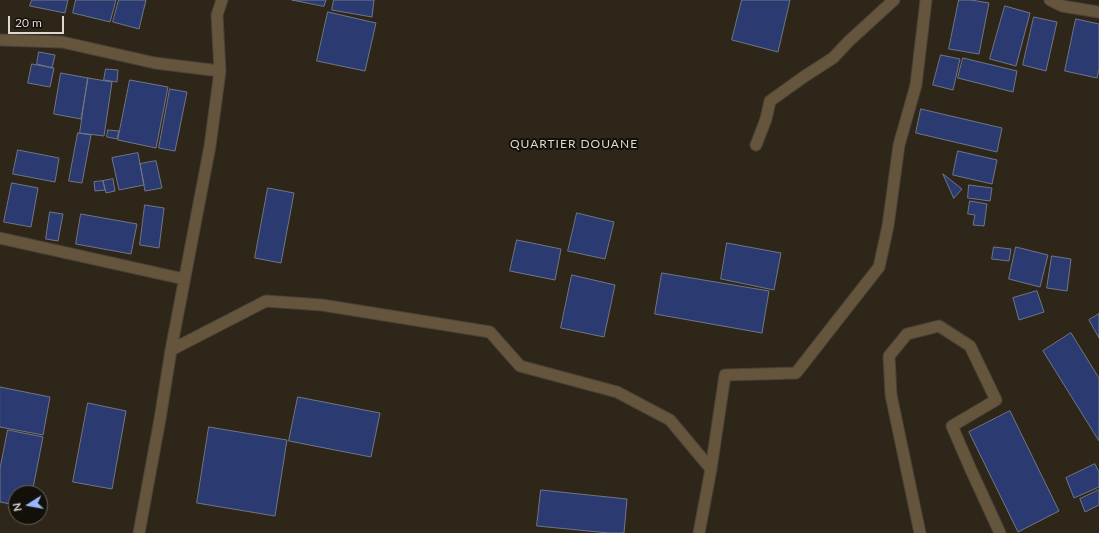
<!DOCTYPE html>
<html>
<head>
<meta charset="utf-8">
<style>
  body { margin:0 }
  #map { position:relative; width:1099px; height:533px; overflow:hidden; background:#2e2619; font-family:Lato,sans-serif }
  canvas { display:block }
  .north { position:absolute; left:8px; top:485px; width:40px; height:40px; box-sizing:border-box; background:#13100a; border:1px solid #646059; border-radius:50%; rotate:259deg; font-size:11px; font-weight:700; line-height:16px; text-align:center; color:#ded8d0 }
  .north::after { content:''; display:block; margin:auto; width:14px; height:18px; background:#9bb5fd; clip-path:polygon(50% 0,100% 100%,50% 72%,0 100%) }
  .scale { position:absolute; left:8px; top:16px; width:56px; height:18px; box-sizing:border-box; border:2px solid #ded8d0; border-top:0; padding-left:5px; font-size:12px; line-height:14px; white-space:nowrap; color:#ded8d0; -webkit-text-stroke:3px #13100a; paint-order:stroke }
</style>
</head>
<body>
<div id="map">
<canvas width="1099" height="533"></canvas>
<div class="north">N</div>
<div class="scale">20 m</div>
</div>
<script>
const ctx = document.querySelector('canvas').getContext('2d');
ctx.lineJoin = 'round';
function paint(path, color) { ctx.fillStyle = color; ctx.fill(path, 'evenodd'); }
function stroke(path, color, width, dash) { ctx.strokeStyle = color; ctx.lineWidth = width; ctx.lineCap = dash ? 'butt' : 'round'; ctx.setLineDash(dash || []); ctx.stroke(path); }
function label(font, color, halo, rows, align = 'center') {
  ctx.font = font + ' Lato,sans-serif'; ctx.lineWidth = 4; ctx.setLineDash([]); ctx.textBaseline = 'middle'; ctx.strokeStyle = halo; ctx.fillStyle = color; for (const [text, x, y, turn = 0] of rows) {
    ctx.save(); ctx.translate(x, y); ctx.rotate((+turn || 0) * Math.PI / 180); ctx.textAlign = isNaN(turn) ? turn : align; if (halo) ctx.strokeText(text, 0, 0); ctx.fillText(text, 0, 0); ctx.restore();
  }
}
const building = new Path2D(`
  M32,0h36l-3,13 -35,-7z
  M76,0h40l-6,22 -37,-9z
  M119,0h27l-7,29 -26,-7z
  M292,0h34l-2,6z
  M334,0h40l-2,17 -40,-7z
  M742,0h48l-12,52 -46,-12z
  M959,0h12l18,3 -10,51 -30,-5z
  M1005,6l25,7 -14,53 -26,-7z
  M328,12l48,11 -11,48 -48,-10z
  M1034,17l23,5 -11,49 -23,-6z
  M1076,19l23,5v45l-2,9 -32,-7z
  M39,52l16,3 -3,13 -15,-4z
  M941,55l19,4 -7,31 -20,-5z
  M963,58l54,13 -4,21 -55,-14z
  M32,64l22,4 -4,19 -22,-4z
  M106,69l12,1 -1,12 -13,-2z
  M61,73l27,5 -7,41 -27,-5z
  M88,78l24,4 -8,54 -24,-3z
  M130,80l38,7 -12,61 -38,-8z
  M170,89l17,3 -12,59 -16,-3z
  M921,109l81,19 -5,24 -81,-19z
  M108,130l11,1 -2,8 -10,-2z
  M78,133l13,2 -9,48 -13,-2z
  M18,150l41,8 -4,24 -42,-8z
  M958,151l39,9 -5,24 -39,-9z
  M138,153l6,32 -25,5 -7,-32z
  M156,161l6,27 -17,3 -5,-27z
  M943,174l19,15 -8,9z
  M113,179l2,12 -9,2 -3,-12z
  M103,181l2,9 -10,1 -1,-9z
  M12,183l26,5 -7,39 -27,-5z
  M969,185l23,3 -2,13 -22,-3z
  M268,188l26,5 -13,70 -26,-5z
  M970,201l17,3 -3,22 -11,-1 2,-10 -7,-1z
  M145,205l19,3 -5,40 -19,-3z
  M50,212l13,2 -5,27 -12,-2z
  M577,213l37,9 -9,37 -37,-8z
  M81,214l56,10 -6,30 -55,-10z
  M517,240l44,9 -6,31 -45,-9z
  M727,243l54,10 -7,37 -53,-11z
  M994,247l17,2 -2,12 -17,-2z
  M1016,247l32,8 -8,32 -31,-8z
  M1052,256l19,3 -4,32 -20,-3z
  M662,273l107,18 -7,42 -107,-19z
  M572,275l43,10 -11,52 -43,-9z
  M1037,291l7,21 -25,8 -6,-22z
  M1099,314v24l-10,-18z
  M1071,333l28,45v63l-56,-90z
  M0,387l50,10 -7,38 -43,-8z
  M298,397l82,16 -9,44 -82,-16z
  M88,403l38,8 -14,78 -39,-7z
  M1010,411l49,100 -41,21 -49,-100z
  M209,427l78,13 -12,76 -78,-13z
  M8,430l35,7 -11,56h-16v12l-16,-3v-33z
  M1095,464l4,8v15l-25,11 -8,-20z
  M541,490l86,9 -3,34h-15l-72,-7z
  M1099,490v15l-14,7 -5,-13z`);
paint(building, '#2b3b71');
stroke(building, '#707686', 1);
const service = new Path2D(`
  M920,533l-29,-138 -2,-39 18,-22 32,-8 31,20 26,54 -44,26 19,44 29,63`);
const minor = new Path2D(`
  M1050,0l12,6 37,6
  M0,40l62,2 93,21 65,8
  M756,145l10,-26 4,-18 35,-25 28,-18 16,-17 45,-41
  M0,238l184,41
  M171,350l95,-49 56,4 168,27 30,34 97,26 53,28 41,49
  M139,533l21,-114 11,-69 39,-204 10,-75 -3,-56 5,-15
  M699,533l12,-64 14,-94 71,-2 83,-106 9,-41 11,-81 17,-60 10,-85`);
stroke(service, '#4a4236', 13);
stroke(minor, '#4a4236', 13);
stroke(service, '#64553c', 11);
stroke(minor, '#64553c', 11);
ctx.letterSpacing = '1px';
label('12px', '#ded8d0', '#13100a', [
  ["QUARTIER DOUANE",574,144]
]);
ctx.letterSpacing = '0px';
</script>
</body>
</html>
